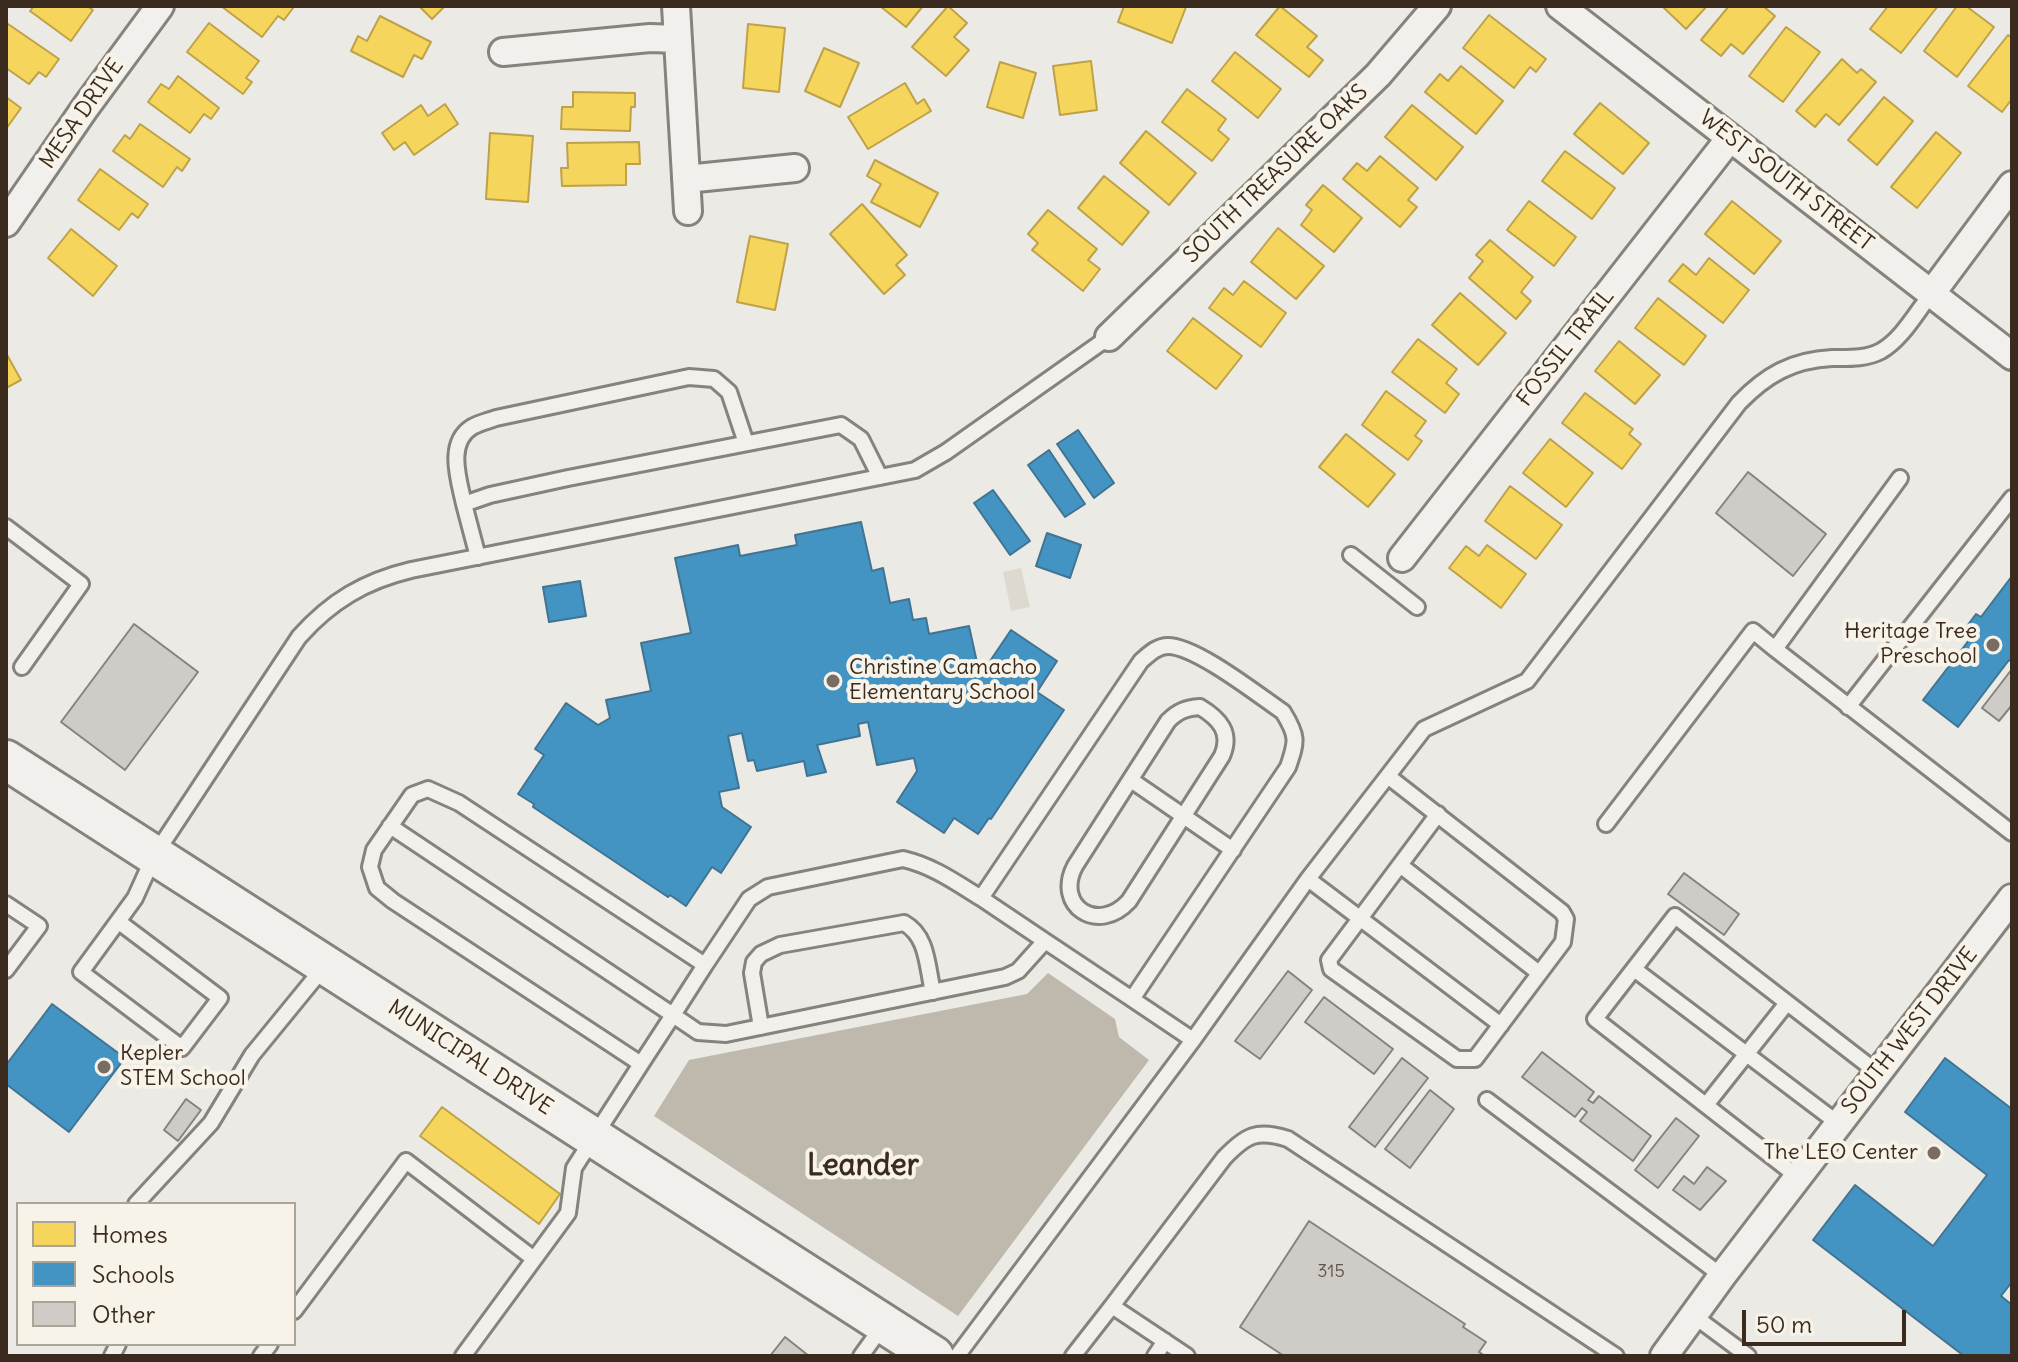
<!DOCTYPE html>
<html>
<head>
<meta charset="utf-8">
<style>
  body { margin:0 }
  #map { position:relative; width:2018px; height:1362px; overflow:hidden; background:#eceae4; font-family:Delius,sans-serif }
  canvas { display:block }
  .frame { position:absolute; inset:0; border:8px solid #3b2a1e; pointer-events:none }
  .legend { position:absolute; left:16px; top:1202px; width:280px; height:144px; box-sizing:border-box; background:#f7f3e8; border:2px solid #aca397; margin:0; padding:10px 14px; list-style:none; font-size:24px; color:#3b2a1e }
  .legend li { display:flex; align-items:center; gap:16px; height:40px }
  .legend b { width:40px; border:2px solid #aca397 }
  .scale { position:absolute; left:1742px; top:1310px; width:164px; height:36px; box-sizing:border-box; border:4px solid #3b2a1e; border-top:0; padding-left:10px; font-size:24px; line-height:28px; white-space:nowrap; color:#3b2a1e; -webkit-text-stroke:6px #f7f3e8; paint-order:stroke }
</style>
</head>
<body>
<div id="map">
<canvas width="2018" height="1362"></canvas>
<div class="frame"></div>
<ul class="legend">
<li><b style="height:22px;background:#f6d55c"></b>Homes</li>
<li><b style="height:22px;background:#4393c3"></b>Schools</li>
<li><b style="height:22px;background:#cfccc7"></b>Other</li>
</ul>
<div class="scale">50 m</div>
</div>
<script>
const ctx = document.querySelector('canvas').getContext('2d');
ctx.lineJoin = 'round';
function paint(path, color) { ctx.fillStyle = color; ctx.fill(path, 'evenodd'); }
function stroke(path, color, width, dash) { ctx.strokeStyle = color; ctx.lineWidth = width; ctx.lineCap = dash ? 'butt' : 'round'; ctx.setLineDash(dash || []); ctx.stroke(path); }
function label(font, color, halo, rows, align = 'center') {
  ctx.font = font + ' Delius,sans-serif'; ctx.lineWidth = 8; ctx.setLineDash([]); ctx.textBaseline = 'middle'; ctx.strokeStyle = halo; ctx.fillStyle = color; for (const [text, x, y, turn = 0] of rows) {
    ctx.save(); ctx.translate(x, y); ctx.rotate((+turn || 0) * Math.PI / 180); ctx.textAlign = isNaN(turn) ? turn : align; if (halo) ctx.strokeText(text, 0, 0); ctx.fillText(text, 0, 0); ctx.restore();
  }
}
paint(new Path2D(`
  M1021,568l9,39 -19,4 -8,-39z`), '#ddd9d0');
paint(new Path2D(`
  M1048,973l67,46 4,18 30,23 -191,256 -304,-200 35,-56 338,-66z`), '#beb8ad');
const homes = new Path2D(`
  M34,6h53l6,4 -22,31 -41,-30z
  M221,6h69l3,2 -9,12 -6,-4 -16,21z
  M419,6h26l-13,13z
  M880,6h43l-17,21z
  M948,6l19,17 -13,14 15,13 -23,26 -34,-29z
  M1124,6h61l1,1 -14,36 -54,-21z
  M1280,6l37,30 -10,11 16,13 -14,17 -53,-42z
  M1662,6h45l-21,23z
  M1729,6h34l12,10 -32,38 -12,-10 -10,12 -20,-16z
  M1888,6h50l-37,47 -31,-24z
  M1957,6h9l28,21 -37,50 -33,-26z
  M1489,15l57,44 -10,13 -6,-5 -16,21 -51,-40z
  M380,16l51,26 -9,17 -8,-4 -11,22 -52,-26 7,-15 9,5z
  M209,23l50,38 -13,17 6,4 -9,12 -56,-42z
  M8,24l51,35 -13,18 -7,-5 -10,12 -23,-16v-40z
  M748,24l37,4 -6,64 -36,-4z
  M1786,27l34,25 -37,50 -34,-26z
  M2008,35l4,3v61l-10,13 -34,-26z
  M824,48l35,15 -19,44 -35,-16z
  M1235,52l46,37 -23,29 -46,-37z
  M1842,59l15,14 4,-4 15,13 -37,43 -13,-11 -11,13 -19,-16z
  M1091,61l6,49 -37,5 -7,-49z
  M1000,62l36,11 -13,45 -36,-11z
  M1461,66l42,35 -27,33 -51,-42 15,-18 8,7z
  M178,76l41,32 -8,11 -7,-5 -14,19 -42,-31 13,-18 8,5z
  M905,83l12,21 7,-5 7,12 -63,38 -20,-32z
  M1187,89l39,30 -8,11 11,9 -17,22 -50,-39z
  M573,92l62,1v14h-4l-1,24 -69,-2 1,-22h11z
  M6,97l15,11 -15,21z
  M1884,97l29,24 -36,44 -29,-25z
  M1600,103l49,40 -26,31 -49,-40z
  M445,104l13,20 -44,31 -9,-13 -11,8 -12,-17 39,-28 7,11z
  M1412,105l51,42 -27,33 -51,-43z
  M140,124l50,35 -8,12 -5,-4 -14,20 -50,-36 12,-16 5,4z
  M1146,131l50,42 -27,32 -49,-42z
  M1936,132l25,21 -44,55 -26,-21z
  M490,133l43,3 -5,66 -42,-3z
  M639,142l1,22h-14v21l-64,1 -1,-18h7l-1,-25z
  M1565,151l50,37 -23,31 -50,-38z
  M1380,156l38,32 -10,12 9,7 -17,20 -57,-48 14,-16 10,8z
  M875,160l63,33 -18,34 -49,-25 10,-18 -14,-8z
  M100,169l48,35 -10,14 -6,-5 -13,17 -41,-30z
  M1104,176l45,36 -27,33 -44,-37z
  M1323,185l39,33 -28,34 -33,-27 11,-15 -6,-5z
  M1529,201l47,36 -22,29 -47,-36z
  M1732,201l49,40 -27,33 -49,-40z
  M862,204l45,51 -11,10 9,10 -21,19 -54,-60z
  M1048,210l49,39 -9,11 12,9 -17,22 -51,-41 6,-7 -10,-9z
  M1278,228l46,38 -28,33 -45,-37z
  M71,229l46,37 -24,30 -45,-38z
  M750,236l38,8 -13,66 -38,-8z
  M1490,240l43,37 -12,15 10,9 -15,18 -47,-41 14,-17 -7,-6z
  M1709,258l40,32 -26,33 -54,-42 14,-17 13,11z
  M1244,281l42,32 -25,34 -52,-39 15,-20 9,7z
  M1460,293l46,40 -28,32 -46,-40z
  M1658,298l48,38 -22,29 -49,-37z
  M1193,318l49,38 -26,33 -49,-38z
  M1418,339l39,30 -11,14 13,11 -14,19 -53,-41z
  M1619,341l41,34 -25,29 -40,-33z
  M6,353l15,27 -15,8z
  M1386,391l40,30 -11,15 7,5 -14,19 -46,-35z
  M1585,393l48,36 -4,5 12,10 -19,25 -60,-46z
  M1346,434l49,40 -27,33 -49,-40z
  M1550,439l43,34 -27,34 -43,-34z
  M1510,486l52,39 -26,34 -51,-38z
  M1487,545l39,29 -25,34 -52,-40 17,-22 13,10z
  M442,1107l118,87 -21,30 -119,-88z`);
paint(homes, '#f6d55c');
stroke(homes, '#bea249', 2);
const schools = new Path2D(`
  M1078,430l36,53 -20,15 -37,-54z
  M1049,450l36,54 -20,13 -37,-52z
  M993,490l37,51 -20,14 -36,-52z
  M861,522l11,49 11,-3 7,35 19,-4 4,21 13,-2 3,16 40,-8 9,41 10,-3 23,-34 46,31 -20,31 27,18 -73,109 -2,-1 -11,16 -24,-16 -10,15 -47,-31 20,-31 -3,-13 -37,7 -9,-43 -10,2 2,12 -43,9 9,27 -19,4 -3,-15 -47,10 -3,-11 -6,1 -6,-28 -14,3 11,52 -20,4 3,15 29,20 -30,46 -9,-6 -26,39 -16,-11 -2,2 -135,-90 1,-3 -16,-10 26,-39 -9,-6 31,-46 32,22 12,-7 -4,-18 45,-9 -10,-48 50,-10 -16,-75 63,-13 2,11 57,-11 -2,-10z
  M1047,533l34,12 -11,33 -34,-12z
  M2012,576v86l-3,-2 -51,67 -35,-27 46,-60 -8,-6 15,-20 5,3z
  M580,581l6,35 -37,6 -6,-35z
  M52,1004l73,54 -56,74 -63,-48v-19z
  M1945,1058l67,51v173l-11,14 11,9v51h-48l-151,-116 42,-55 78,61 54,-71 -82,-63z`);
paint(schools, '#4393c3');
stroke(schools, '#417492', 2);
const building = new Path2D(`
  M1748,472l78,62 -33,42 -77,-63z
  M134,624l64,48 -73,98 -64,-48z
  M2012,669v36l-13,16 -17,-13z
  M1684,873l55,41 -15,21 -56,-41z
  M1288,971l24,19 -52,69 -25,-18z
  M1324,997l69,52 -19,25 -69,-52z
  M1542,1052l52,40 -6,8 5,3 6,-7 52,40 -18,25 -53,-40 7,-9 -5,-4 -7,9 -53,-40z
  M1402,1058l26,20 -53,69 -26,-20z
  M1430,1090l24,19 -44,59 -25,-19z
  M186,1099l15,11 -23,31 -14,-11z
  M1676,1118l23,18 -41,52 -23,-18z
  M1707,1167l19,14 -26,29 -27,-20 11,-14 10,8z
  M1309,1221l156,103 -2,3 23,15 -7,10 6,4h-201l-44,-29z
  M785,1337l24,19h-39z`);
paint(building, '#cfccc7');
stroke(building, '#86827c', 2);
const lane = new Path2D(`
  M1900,478l-125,171 237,184
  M464,504c-5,-24 -18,-61 8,-77 7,-4 16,-6 24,-9l193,-41 25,2 15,13 17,51
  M6,527l75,57 -59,83
  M1351,555l66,52
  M478,557l-14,-53 26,-9 78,-17 273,-53 20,14 19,38
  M1200,707c20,12 32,26 22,49l-93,145c-31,34 -75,5 -54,-35l93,-145c10,-10 18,-13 32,-14z
  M1848,707l164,-209
  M1389,777l173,135 4,7 -3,23 -88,117h-18l-126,-90 -2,-9 109,-146
  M1131,780l102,70
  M1606,824l147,-193 22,18
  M390,826l283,189 32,-50
  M1400,865l139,108
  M1308,879l193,146
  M981,898l64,43
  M6,904l33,22 -33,44
  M119,922l101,76 -38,50 -101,-76 54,-74 19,-42 145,-219c32,-36 66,-56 112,-67l504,-100 31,-18 163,-115
  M1634,969l205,155
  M761,1027l-9,-54 2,-11 7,-8 19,-9 124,-22c24,13 23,44 29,69
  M641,1064l32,-49 25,17 28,2 279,-57 13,-6 27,-30 87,58
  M1487,1100l235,176
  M1706,1105l81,-102
  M1798,1177l-203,-158 80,-103 203,157
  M136,1204l75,-81 41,-68 72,-88
  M1112,1306l112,-148c22,-23 33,-29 64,-19l328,217
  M294,1311l112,-150 128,98
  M1694,1316l54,40
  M112,1356l6,-12
  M261,1356l9,-12
  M463,1356l105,-143 6,-45 67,-104 -248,-163 -16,-13 -7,-21 4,-17 38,-55 16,-6 31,14 246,162 44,-66 19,-12 135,-28c30,7 52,23 78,39l160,-237c8,-7 16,-15 27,-15 28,0 90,49 115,66 15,24 14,29 5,55l-156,232 61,41
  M861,1356l23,-32
  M957,1356l236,-316 115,-161 116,-150 103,-48 212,-278c27,-28 53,-43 93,-45 17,0 34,1 49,-7 21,-12 35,-38 50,-57
  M1073,1356l39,-50 75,50
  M1155,1356l10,-15`);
const street = new Path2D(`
  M676,6l12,205
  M1560,6l452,350
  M503,52l147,-14 28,1
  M686,179l109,-11
  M6,223l79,-115 75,-102
  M1931,294l81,-109
  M1109,337l269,-262 59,-69
  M1402,558l328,-420
  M1664,1356l58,-80 290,-378`);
const secondary = new Path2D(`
  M6,760l928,596`);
stroke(lane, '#86827c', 20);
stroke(street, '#86827c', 32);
stroke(secondary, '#86827c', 44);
stroke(lane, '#f1f0ec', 14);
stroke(street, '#f1f0ec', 26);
stroke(secondary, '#f1f0ec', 38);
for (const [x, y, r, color] of [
  [1993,645,8,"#796d63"],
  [833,681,8,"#796d63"],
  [104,1067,8,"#796d63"],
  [1934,1153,8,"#796d63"]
]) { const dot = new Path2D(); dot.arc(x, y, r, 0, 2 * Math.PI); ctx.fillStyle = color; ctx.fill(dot); stroke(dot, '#f7f3e8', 3); }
label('18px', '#605248', null, [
  ["315",1331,1272]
]);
label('22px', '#3b2a1e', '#f7f3e8', [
  ["MESA DRIVE",82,114,-55],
  ["SOUTH TREASURE OAKS",1276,174,-44],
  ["WEST SOUTH STREET",1786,181,38],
  ["FOSSIL TRAIL",1566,348,-52],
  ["SOUTH WEST DRIVE",1910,1031,-52],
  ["MUNICIPAL DRIVE",470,1058,33]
]);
label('22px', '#3b2a1e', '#f7f3e8', [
  ["Heritage Tree",1977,632],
  ["Preschool",1977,657],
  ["Christine Camacho",849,668,"left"],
  ["Elementary School",849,693,"left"],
  ["Kepler",120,1054,"left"],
  ["STEM School",120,1079,"left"],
  ["The LEO Center",1918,1153]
], 'right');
label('bold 30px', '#3b2a1e', '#f7f3e8', [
  ["Leander",863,1166]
]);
</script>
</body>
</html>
